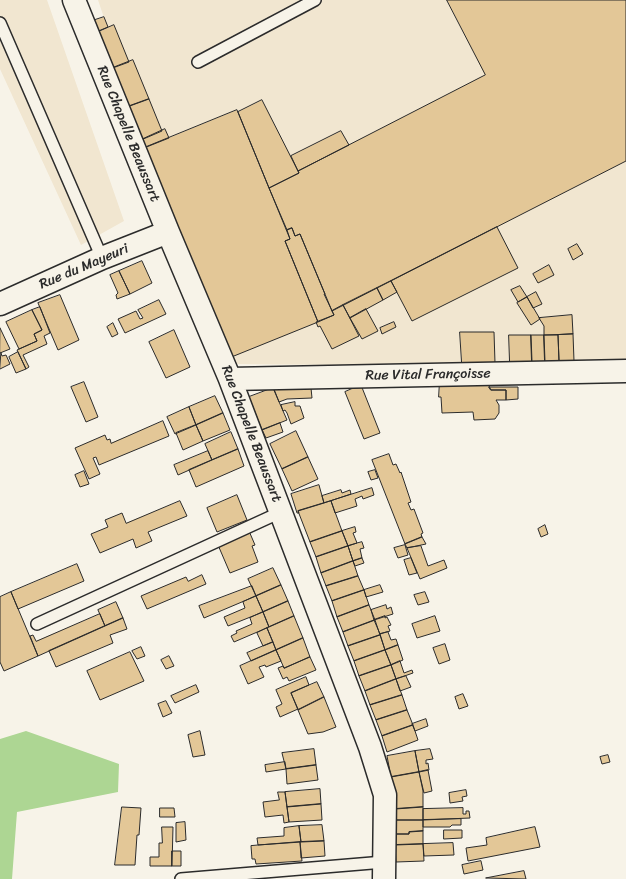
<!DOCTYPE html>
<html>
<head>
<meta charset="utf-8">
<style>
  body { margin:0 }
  canvas { display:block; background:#f7f3e8 }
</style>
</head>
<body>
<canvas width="626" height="879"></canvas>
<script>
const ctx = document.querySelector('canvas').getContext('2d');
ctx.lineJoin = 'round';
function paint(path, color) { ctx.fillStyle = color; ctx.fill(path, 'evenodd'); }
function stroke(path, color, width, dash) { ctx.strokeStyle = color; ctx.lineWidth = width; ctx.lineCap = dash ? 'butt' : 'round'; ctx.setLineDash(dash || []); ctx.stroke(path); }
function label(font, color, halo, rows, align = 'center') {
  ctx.font = font + ' Sriracha,sans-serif'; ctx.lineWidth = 3; ctx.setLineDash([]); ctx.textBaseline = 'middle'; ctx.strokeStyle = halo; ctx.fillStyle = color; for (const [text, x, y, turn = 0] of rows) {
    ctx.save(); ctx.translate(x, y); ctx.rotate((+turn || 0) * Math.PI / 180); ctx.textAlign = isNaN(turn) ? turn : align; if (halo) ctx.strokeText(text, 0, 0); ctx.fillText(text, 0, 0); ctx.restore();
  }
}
paint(new Path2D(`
  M0,0h47l77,221 -43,24 -81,-176z
  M98,0h528v362l-176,4 -215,-2 -96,-242z`), '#f1e6d0');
paint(new Path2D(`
  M26,731l93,33 -1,28 -101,20 -5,67h-12v-140z`), '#add693');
const building = new Path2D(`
  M447,0h179v161l-294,150 -32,-77 -5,2 -3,-8 -5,2 -18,-42 30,-15 -1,-2 187,-96z
  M104,17l4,10 -12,5 -4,-11z
  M114,25l15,37 -19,7 -14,-36z
  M133,60l16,39 -22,8 -17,-38z
  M149,99l13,32 -21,9 -14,-33z
  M262,100l37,73 -30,15 -31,-76z
  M237,110l53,129 -5,2 33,81 -89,36 -85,-210z
  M165,129l4,9 -25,10 -3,-8z
  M341,131l8,14 -51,26 -7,-15z
  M497,227l21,41 -106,53 -21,-40z
  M292,228l3,8 5,-2 25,60h-1l10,21 -16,7 -33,-81 5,-2 -3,-9z
  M577,244l6,10 -10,6 -5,-11z
  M142,261l10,22 -22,11 -11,-23z
  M549,265l5,10 -16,8 -5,-9z
  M119,271l11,23 -13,5 -1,-4 2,-2 -8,-18z
  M391,281l6,11 -14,8 -6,-12z
  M520,286l7,11 -9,5 -7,-12z
  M377,288l6,12 -33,18 -7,-13z
  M536,292l6,12 -9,4 -6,-11z
  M60,295l19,45 -21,10 -20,-47z
  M527,297l13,22 -9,6 -14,-22z
  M159,300l7,14 -41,19 -7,-14 18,-8 4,8 3,-1 -5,-8z
  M343,305l16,31 -27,13 -12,-23 -2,1 -2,-5 18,-7 -2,-4z
  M40,307l10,26 -6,3 3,8 -24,11 6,12 -3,2 -9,-19 20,-9 -3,-7 8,-4 -10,-20z
  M366,309l12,22 -16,8 -12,-21z
  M32,310l10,20 -8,4 3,7 -18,8 -13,-27z
  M572,315l1,19 -29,1v-9l-5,-8z
  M394,322l2,5 -14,7 -2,-6z
  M113,323l5,11 -6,3 -5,-10z
  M0,328l10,21 -10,4z
  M174,330l16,37 -24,11 -17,-36z
  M460,332h34l1,31h-33z
  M573,334l1,27h-15l-1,-26z
  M509,335h22l1,27 -22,1z
  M531,335h13l1,27h-13z
  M544,335h14l1,26 -14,1z
  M18,352l8,17 -10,4 -7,-16z
  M1,353l1,3 4,-1 4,9 -10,5z
  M440,380h46l5,10h15v10h-10l3,5v8l-4,6 -21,1 -1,-8 -31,1 -1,-16h-2z
  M84,382l14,35 -12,5 -15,-35z
  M361,385l19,48 -16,6 -19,-47z
  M489,387h29v12l-12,1v-10h-15z
  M273,388l14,32 -25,10 -13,-33z
  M311,388l1,10 -25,1 -8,3 -5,-13z
  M215,396l8,17 -27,12 -7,-18z
  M295,402v4h5l4,12 -13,6 -4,-11 -2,-3 -2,1 -2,-6z
  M189,407l7,18 -21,9 -8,-17z
  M223,413l7,17 -27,11 -7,-16z
  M163,421l6,15 -70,29 -3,-8 -3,1 7,16 -11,5 -14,-31 30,-13 2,5 3,-1 1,4z
  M280,423l3,9 -17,6 -4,-8z
  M196,425l7,16 -20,9 -7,-17z
  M296,431l12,26 -26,12 -12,-25z
  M231,432l7,17 -26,11 -7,-16z
  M238,449l6,17 -48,21 -7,-17z
  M208,451l4,9 -34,15 -4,-10z
  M389,454l4,11 3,-1 4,9 1,-1 10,30 -3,1 3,7 3,-1 9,24 -2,1 1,3 -17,7 -33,-84z
  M308,457l10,22 -26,12 -10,-22z
  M375,470l3,8 -7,2 -3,-8z
  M84,471l5,13 -9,3 -5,-12z
  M319,485l5,18 -26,8 1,2h-2l-6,-19z
  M372,488l2,7 -11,4 -1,-3 -7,3 2,7 -22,7 -4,-12z
  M341,490l1,3 8,-3 1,4 -27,9 -2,-7z
  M237,495l10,25 -30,12 -10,-24z
  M180,501l7,15 -39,16 4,9 -16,7 -3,-9 -33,14 -9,-19 17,-7 -3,-7 17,-7 4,10z
  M331,501l11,30 -32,11 -12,-31z
  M545,525l3,9 -7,3 -3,-8z
  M355,527l1,5 -3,1 4,10 -9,3 -6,-15z
  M249,531l6,14 -3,1 6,16 -28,11 -12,-28z
  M342,531l6,15 -32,11 -6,-15z
  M422,537l4,7 -19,4 -2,-4z
  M362,542l2,6 -4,1 2,9 -9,3 -5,-15z
  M405,545l3,10 -10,3 -4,-10z
  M348,546l5,15 -32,12 -5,-16z
  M421,546l7,20 16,-6 3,8 -27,11 -13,-31z
  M362,558l2,5 -9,3 -2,-5z
  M411,558l6,15 -8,2 -5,-15z
  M353,561l5,15 -32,10 -5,-13z
  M77,564l7,17 -66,28 -7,-17z
  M273,568l8,17 -25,11 -8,-17z
  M202,575l4,9 -59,25 -6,-13 45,-19 2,4z
  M358,576l6,14 -32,11 -6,-15z
  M281,585l7,16 -25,11 -7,-16z
  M380,585l3,7 -17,5 -2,-7z
  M252,586l4,10 -52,22 -5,-12z
  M364,590l5,15 -32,12 -5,-16z
  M11,592l27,64 -34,15 -4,-9v-65z
  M425,592l4,10 -11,3 -4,-10z
  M256,596l7,16 -35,14 -4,-9 21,-9 -2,-6z
  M288,601l6,15 -25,11 -6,-15z
  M116,602l7,16 -18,8 -7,-16z
  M369,605l6,15 -32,12 -6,-15z
  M386,605l1,4 4,-2 2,7 -19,6 -3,-10z
  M263,612l6,15 -35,15 -3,-6 6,-3 -1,-2 16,-7 -2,-6z
  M100,614l5,12 -67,30 -8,-20 3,-1 3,6z
  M294,616l9,22 -27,12 -9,-22z
  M385,616v2l2,-1 4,8 -3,1 2,5 -10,3 -6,-14z
  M435,616l5,15 -23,7 -5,-14z
  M123,618l4,11 -17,6 3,8 -57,24 -7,-16z
  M375,620l5,15 -32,11 -5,-14z
  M267,628l6,14 -10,4 -6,-13z
  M388,632l3,8 5,-1 2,6 -13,5 -5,-16z
  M380,635l5,15 -31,11 -6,-15z
  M303,638l7,19 -26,11 -8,-18z
  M273,642l3,8 -25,11 -4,-8z
  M445,644l5,16 -11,4 -6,-16z
  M398,645l5,15 -12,5 -6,-15z
  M141,647l4,9 -8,3 -5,-8z
  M276,650l5,11 -15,6 -1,-2 -6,2 5,10 -16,7 -8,-18z
  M385,650l6,15 -32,11 -5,-15z
  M130,652l14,29 -44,19 -13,-29z
  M169,656l5,10 -8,3 -5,-9z
  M310,657l6,13 -27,11 -2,-4 -4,2 -5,-11 5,-2 1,2z
  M400,661l4,12 8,-3 1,3 -17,6 -5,-14z
  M391,665l5,14 -31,12 -6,-15z
  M406,676l5,11 -11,4 -4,-12z
  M306,677l3,8 -18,8 7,16 -18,8 -4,-10 6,-3 -6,-14z
  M396,679l6,16 -32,10 -5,-14z
  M317,682l7,15 -26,13 -7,-17z
  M196,685l3,7 -24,11 -4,-7z
  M463,694l5,12 -9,3 -4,-12z
  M402,695l5,15 -31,10 -6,-15z
  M324,697l12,30 -13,5 -15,2 -10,-24z
  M166,701l6,12 -9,4 -5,-13z
  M407,710l6,15 -31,11 -6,-16z
  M426,719l2,7 -13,5 -3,-7z
  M413,725l5,15 -31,12 -5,-16z
  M200,731l5,24 -12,2 -5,-22z
  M314,749l2,16 -30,4 -4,-16z
  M430,749l3,10 -7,1v4l2,-1 1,7 -10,2 -4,-21z
  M415,751l4,21 -28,5 -4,-21z
  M608,755l2,7 -8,2 -2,-7z
  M285,762l1,7 -20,3 -1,-7z
  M316,765l2,15 -31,4 -1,-15z
  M428,770l4,21 -8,2 -5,-21z
  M419,772l4,19v16l-28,2 -4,-32z
  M320,789l1,15 -34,3 -2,-15z
  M466,790l1,6 -5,1 1,4 -13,2 -1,-10z
  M278,792h7l4,30 -5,1 -1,-8 -18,2 -2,-15 16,-2z
  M321,804l1,16 -33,2 -2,-15z
  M122,807l19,1 -2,27h-2l-2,30h-20z
  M423,807v13h-27l-1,-11z
  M160,808h14l1,9h-15z
  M463,808v6h3v-3h3l1,7 -47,2v-11z
  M461,819v6h-9l-2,2h-27v-7z
  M396,820h27v11l-14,1v2h-13z
  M185,822l1,18 -10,2v-19z
  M322,825l2,16 -23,1 -2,-16z
  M299,826l2,16 -43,3 -1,-7 27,-2v-8z
  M162,827h11l-1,39h-22v-9h9v-14h3z
  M535,827l5,20 -72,14 -2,-13 21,-3 -1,-7z
  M444,830h18v8l-18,1z
  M423,831v13l-28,1 1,-11h13v-2z
  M324,841l1,15 -24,2 -1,-16z
  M300,842l2,19 -46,3 -1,-5h-3l-1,-13z
  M453,843l1,12 -30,1 -1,-12z
  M423,844l1,17 -28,1 -1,-17z
  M172,851h9v15h-9z
  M481,861l2,9 -19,4 -2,-9z
  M524,871l2,8 -40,-1z`);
paint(building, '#e3c797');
stroke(building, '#2b2b2b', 1);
const service = new Path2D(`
  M0,23l102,235
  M198,62l117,-62
  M37,624l244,-112
  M181,879l203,-17`);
const minor = new Path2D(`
  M74,0l94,232 62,147 140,368 15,48 -1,84
  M0,304l102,-46 66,-26
  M230,379l396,-8`);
stroke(service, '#2b2b2b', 14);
stroke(minor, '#2b2b2b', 25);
stroke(service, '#f7f3e8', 11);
stroke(minor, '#f7f3e8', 22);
label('14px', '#2b2b2b', '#f7f3e8', [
  ["Rue Chapelle Beaussart",128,134,68],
  ["Rue du Mayeuri",84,267,-23],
  ["Rue Vital Françoisse",428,375,-1],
  ["Rue Chapelle Beaussart",251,434,69]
]);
</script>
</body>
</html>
